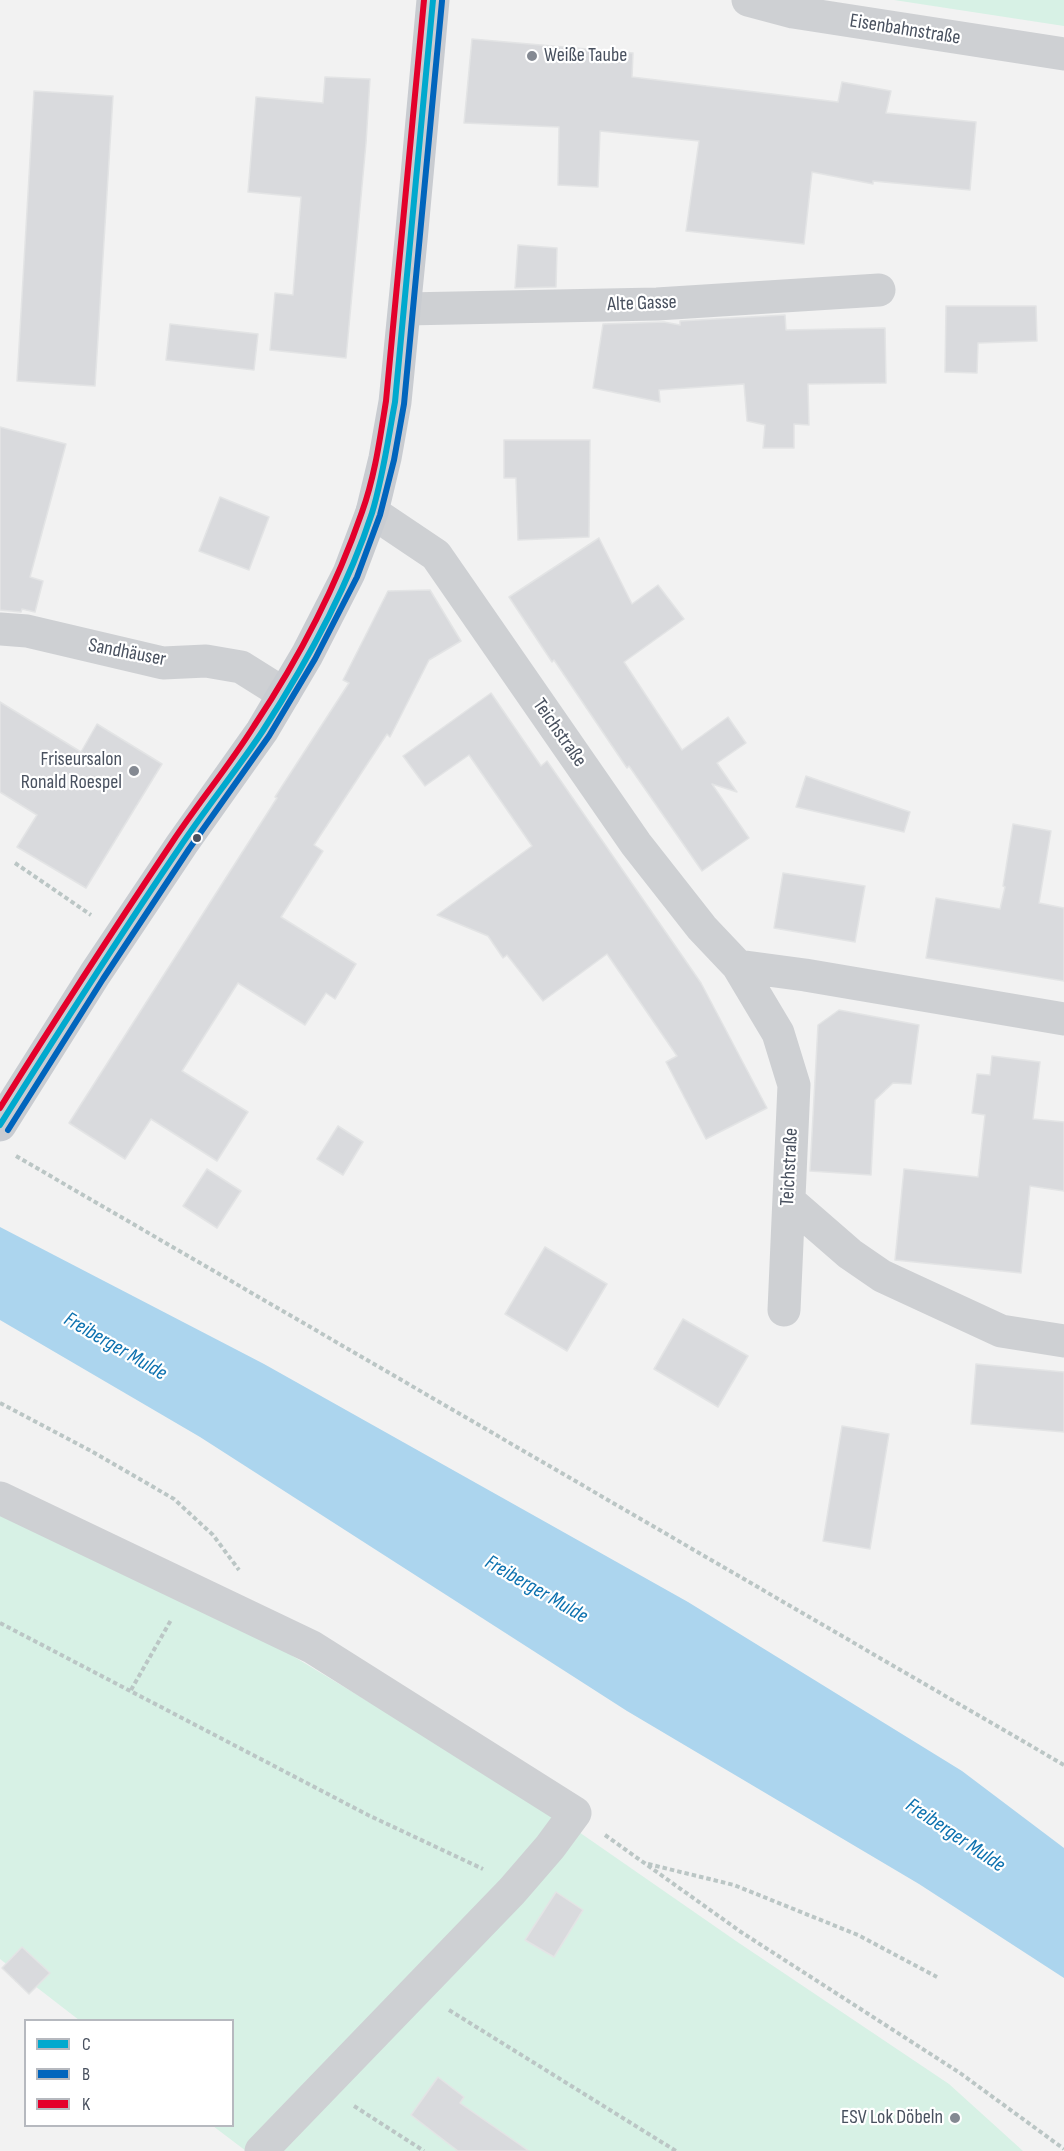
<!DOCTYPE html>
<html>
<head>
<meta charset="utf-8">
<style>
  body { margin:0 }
  #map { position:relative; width:1064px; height:2151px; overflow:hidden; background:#f2f2f2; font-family:"Sofia Sans Condensed",sans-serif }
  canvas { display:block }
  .legend { position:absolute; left:24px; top:2019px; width:210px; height:108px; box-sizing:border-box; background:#fff; border:2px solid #b6b9bf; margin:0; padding:8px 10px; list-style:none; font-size:18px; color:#49515f }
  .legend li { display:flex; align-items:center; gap:12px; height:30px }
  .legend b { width:30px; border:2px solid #b6b9bf }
</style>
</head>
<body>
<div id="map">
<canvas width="1064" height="2151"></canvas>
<ul class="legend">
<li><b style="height:8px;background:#00a9ce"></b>C</li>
<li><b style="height:8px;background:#0065bd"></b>B</li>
<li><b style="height:8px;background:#e4002b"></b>K</li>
</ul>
</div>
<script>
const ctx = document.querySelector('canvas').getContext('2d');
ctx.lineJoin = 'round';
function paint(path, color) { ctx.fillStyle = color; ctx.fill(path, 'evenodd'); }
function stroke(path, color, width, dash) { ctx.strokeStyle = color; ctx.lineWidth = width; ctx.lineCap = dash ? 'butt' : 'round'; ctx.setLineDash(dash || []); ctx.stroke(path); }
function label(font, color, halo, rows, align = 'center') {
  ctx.font = font + ' "Sofia Sans Condensed",sans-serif'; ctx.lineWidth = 4.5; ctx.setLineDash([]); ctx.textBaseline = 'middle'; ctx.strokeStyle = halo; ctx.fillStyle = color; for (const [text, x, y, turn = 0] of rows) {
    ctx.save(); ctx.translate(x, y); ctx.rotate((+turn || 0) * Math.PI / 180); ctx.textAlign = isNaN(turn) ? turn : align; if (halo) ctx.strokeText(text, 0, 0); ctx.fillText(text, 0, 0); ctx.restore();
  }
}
paint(new Path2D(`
  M894,0h170v26z
  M0,1505l248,124 292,176 196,136 213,143 74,67h-777l-33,-25h19v-106h-153l-79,-61z`), '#d7f1e5');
paint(new Path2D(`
  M0,1227l264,137 424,238 274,169 102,77v130l-145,-94 -292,-173 -427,-274 -200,-117z`), '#acd5ee');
const building = new Path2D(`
  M472,39l161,14 -1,24 206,25 4,-20 49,9 -5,22 90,9 -6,68 -97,-9v3l-61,-12 -8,72 -118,-13 13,-90 -99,-10 -2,56 -40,-2 1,-58 -95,-4z
  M325,77l45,2 -4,64 -20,215 -76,-8 5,-57 18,2 8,-98 -53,-5 8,-95 67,6z
  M34,91l79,5 -18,290 -78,-5z
  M518,245l39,3 -1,39 -41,1z
  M946,306h90l1,35 -59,2 -1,30 -32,-1z
  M785,315l1,15 99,-2 1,55 -78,1 1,41 -15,-1v24h-31l2,-23 -18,-4 -3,-37 -85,6 1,12 -67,-14 10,-64 61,-2 16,3v-4z
  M170,324l88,10 -4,36 -88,-10z
  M0,427l66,17 -36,133 13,4 -8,31 -13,-3 -1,3 -21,-2z
  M504,440h86l-1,97 -71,3 -2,-62h-12z
  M220,497l49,20 -20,53 -50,-19z
  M599,538l33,66 26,-19 26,34 -60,43 58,88 46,-33 18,26 -29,20 20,29 -25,-8 37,54 -47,33 -73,-105 -2,2 -73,-108 -2,2 -43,-65z
  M430,590l31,51 -32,19 -39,77 -3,-3 -73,111 9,6 -42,66 75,47 -21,35 -9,-6 -21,32 -67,-42 -56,88 66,41 -31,49 -66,-42 -26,40 -56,-36 208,-325 -2,-1 74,-114 -6,-3 45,-89z
  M491,693l50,73 6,-5 154,222 66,125 -61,31 -40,-77 11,-6 -70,-102 -64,47 -36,-46 -4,3 -15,-22 -51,-21 95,-69 -63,-91 -44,31 -22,-30z
  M0,702l81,50 16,-28 65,40 -76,124 -69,-41 20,-32 -37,-23z
  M806,776l104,36 -6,20 -108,-25z
  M1013,824l38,7 -12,72 25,5v73l-138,-23 10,-60 64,11 5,-22 -2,-1z
  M783,873l82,13 -10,56 -81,-14z
  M839,1010l80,15 -8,59 -18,-1 -18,17 -4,75 -61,-4 8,-146z
  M992,1056l48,6 -7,57 31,3v69l-34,-5 -9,87 -126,-13 9,-91 74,8 7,-62 -13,-2 5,-39 13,1z
  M338,1126l25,16 -20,33 -26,-16z
  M207,1169l34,22 -24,37 -34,-22z
  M545,1247l62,37 -40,67 -62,-37z
  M683,1319l65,37 -30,51 -64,-38z
  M976,1364l88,8v60l-93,-8z
  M842,1426l47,8 -19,115 -47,-8z
  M556,1892l27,18 -29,47 -29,-17z
  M22,1947l28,26 -21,21 -27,-26z
  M438,2077l26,20 -4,6 69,48h-71l-47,-36z`);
paint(building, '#d9dadd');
stroke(building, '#e3e4e5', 1.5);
stroke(new Path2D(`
  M15,863l76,52
  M16,1156l1048,609
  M0,1403l91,48 83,48 39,36 26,35
  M0,1623l368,192 115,54
  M131,1690l40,-70
  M605,1835l136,97 219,141 104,76
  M648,1864l86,21 124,50 79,42
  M449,2010l227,141
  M354,2106l70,45`), '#bbc6c5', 4, [4.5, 3]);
stroke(new Path2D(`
  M748,0l45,12 271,42
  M405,309l252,-5 222,-14
  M372,512l64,43 200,289 66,84 36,38 67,9 259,44
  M0,629l27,2 136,32 43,-2 35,6 43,27
  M738,966l40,67 16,52 -10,225
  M789,1201l61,53 32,22 119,55 63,10
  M0,1498l312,149 263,166 -25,34 -38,44 -251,260`), '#ced0d3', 33);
stroke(new Path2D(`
  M0,1125l95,-151 87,-130 80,-113 45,-76 42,-82 23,-61 13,-54 10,-56 17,-172 21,-230`), '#c9ccd1', 33);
stroke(new Path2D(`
  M0,1125c59,-94 118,-187 180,-278 26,-39 56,-76 82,-115 42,-65 86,-145 110,-219 11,-36 16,-74 23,-111l38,-402`), '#00a9ce', 6);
stroke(new Path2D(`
  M8,1130l95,-151 86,-130 80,-113 46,-77 42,-82 23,-62 14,-55 10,-56 38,-403`), '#0065bd', 6);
stroke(new Path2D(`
  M0,1108c56,-90 114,-179 173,-267 26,-39 56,-75 81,-115 44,-66 82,-139 108,-214 13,-36 18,-74 24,-111l38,-401`), '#e4002b', 6);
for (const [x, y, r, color] of [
  [532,56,6,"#848992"],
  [134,771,6,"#848992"],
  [197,838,5,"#49515f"],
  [955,2118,6,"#848992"]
]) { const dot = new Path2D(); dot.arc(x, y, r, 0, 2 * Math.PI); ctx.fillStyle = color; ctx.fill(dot); stroke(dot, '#fff', 2); }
label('20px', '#49515f', '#fff', [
  ["Eisenbahnstraße",905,30,9],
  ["Alte Gasse",642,304,-2],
  ["Sandhäuser",127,653,11],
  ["Teichstraße",559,733,55],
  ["Teichstraße",790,1167,-87]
]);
label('20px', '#49515f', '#fff', [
  ["Weiße Taube",544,56,"left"],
  ["Friseursalon",122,760],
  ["Ronald Roespel",122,783],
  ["ESV Lok Döbeln",943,2118]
], 'right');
label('italic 21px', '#0c71af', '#fff', [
  ["Freiberger Mulde",115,1347,30],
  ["Freiberger Mulde",536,1590,30],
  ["Freiberger Mulde",955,1836,34]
]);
</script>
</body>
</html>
